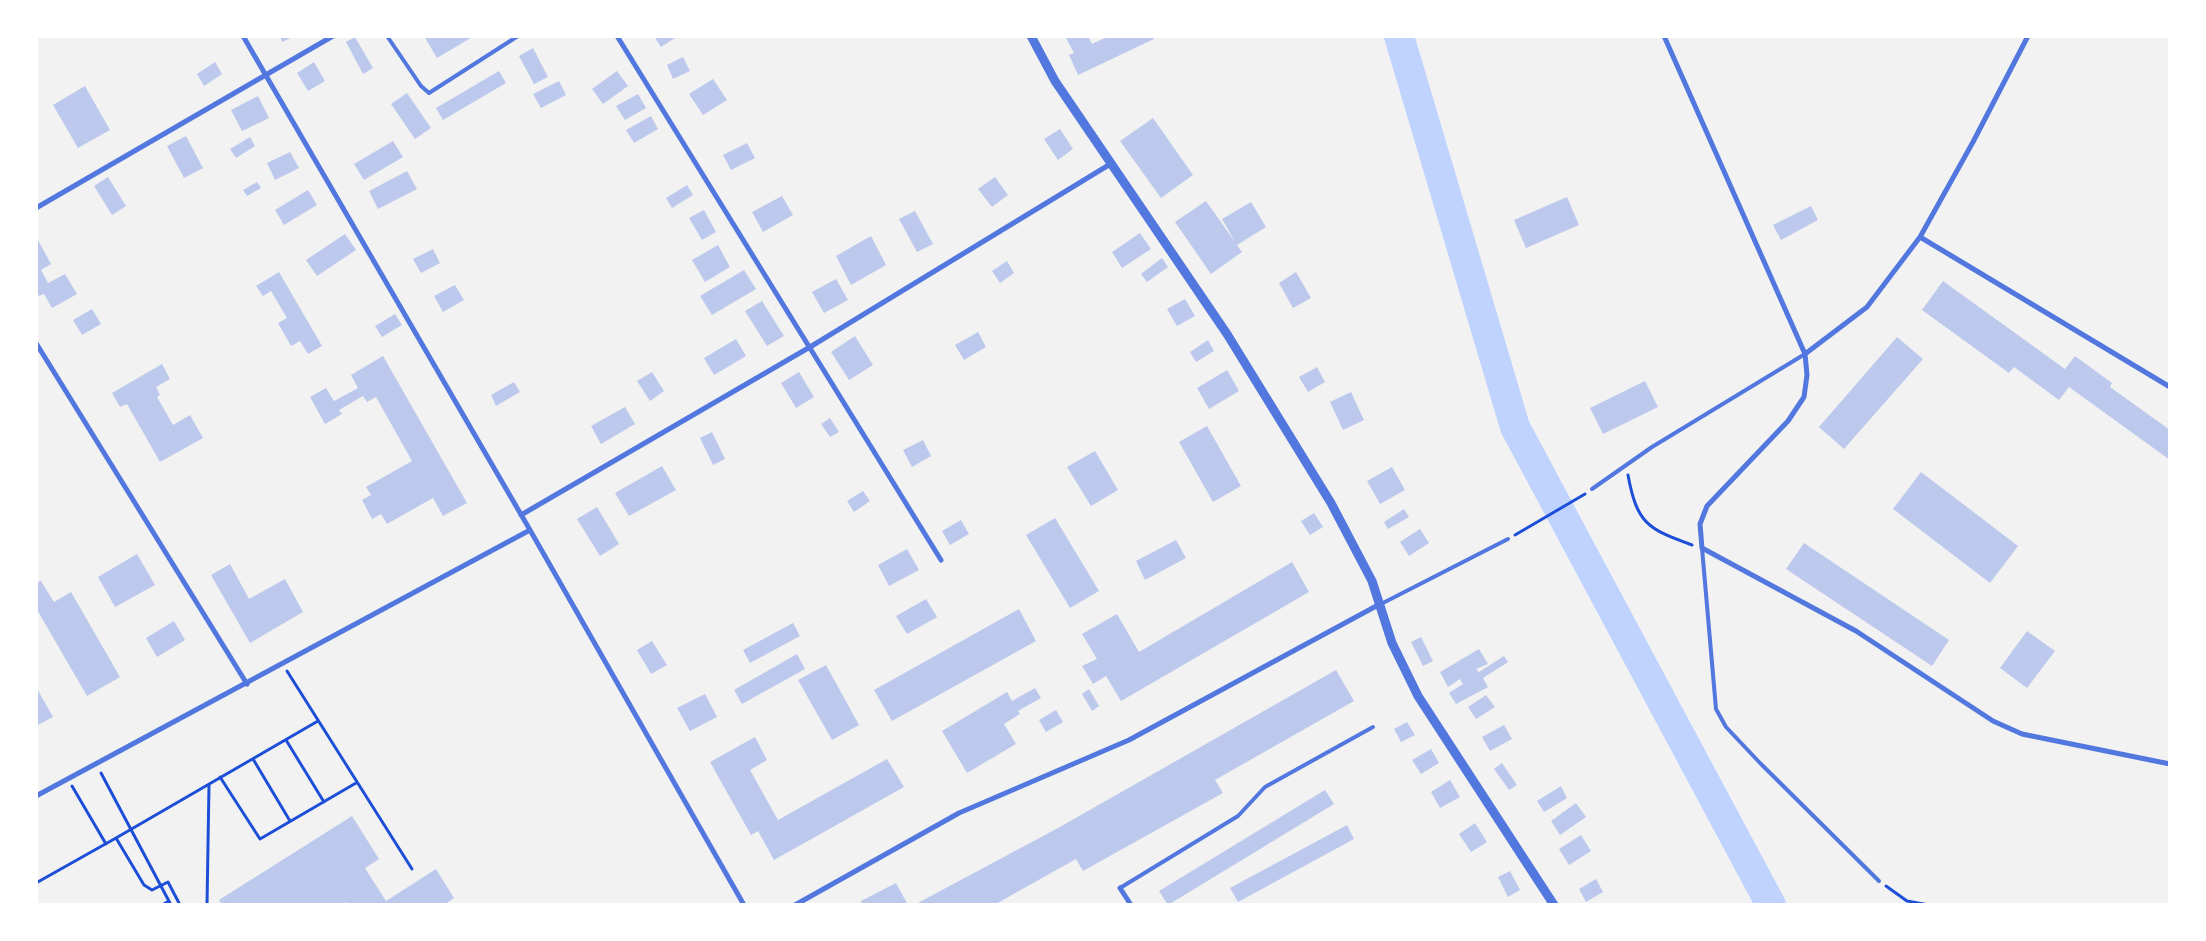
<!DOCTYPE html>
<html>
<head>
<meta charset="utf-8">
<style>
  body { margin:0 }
  #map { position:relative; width:2206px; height:941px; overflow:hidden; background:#f2f2f2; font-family:"Roboto Condensed",sans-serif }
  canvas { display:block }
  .frame { position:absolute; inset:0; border:38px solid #fff; pointer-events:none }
</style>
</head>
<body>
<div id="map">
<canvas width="2206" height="941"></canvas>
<div class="frame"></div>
</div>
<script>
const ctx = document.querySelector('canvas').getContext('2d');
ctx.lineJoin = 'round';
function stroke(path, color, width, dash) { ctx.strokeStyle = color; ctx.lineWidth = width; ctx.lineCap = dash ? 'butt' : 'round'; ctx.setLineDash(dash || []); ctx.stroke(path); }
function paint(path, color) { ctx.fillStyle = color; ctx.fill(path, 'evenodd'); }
stroke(new Path2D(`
  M1399,36l116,391 256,478`), '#bfd3fe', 30);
paint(new Path2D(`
  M280,36h15l-13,6z
  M424,36h50l-37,22z
  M654,36h24l-17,11z
  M1065,36h23l4,8 17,-8h44l1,3 -76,36 -9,-20 5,-2z
  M355,37l18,31 -10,6 -17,-32z
  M533,48l15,29 -14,7 -15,-28z
  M683,57l7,14 -17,8 -6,-14z
  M215,62l7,12 -18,12 -7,-12z
  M314,62l11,19 -17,10 -11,-18z
  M499,71l7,12 -63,37 -7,-12z
  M617,71l11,15 -25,18 -11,-15z
  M713,79l14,21 -24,15 -14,-21z
  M559,81l7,14 -25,13 -8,-14z
  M85,86l25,44 -32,18 -25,-43z
  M407,93l24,35 -16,11 -24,-35z
  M638,94l8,14 -21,12 -9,-14z
  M258,96l11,22 -27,13 -11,-21z
  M651,116l7,13 -24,14 -8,-13z
  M1153,118l40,57 -32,23 -41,-57z
  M1060,129l13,20 -15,11 -14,-21z
  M186,136l17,32 -19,10 -17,-32z
  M250,137l5,9 -19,12 -6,-9z
  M393,141l10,16 -39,23 -10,-16z
  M747,143l8,15 -24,12 -8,-15z
  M290,152l9,16 -24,12 -8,-17z
  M407,171l10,18 -39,20 -9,-18z
  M108,177l18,29 -14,9 -18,-29z
  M995,177l13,18 -16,12 -14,-18z
  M257,182l4,6 -14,8 -4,-6z
  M687,185l6,10 -21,13 -6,-10z
  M308,190l9,15 -33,20 -9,-15z
  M782,196l11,19 -30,17 -11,-20z
  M1567,197l12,28 -53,23 -12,-28z
  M1206,201l29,41 -13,-23 29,-17 15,25 -29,18 5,7 -31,22 -36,-52z
  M1811,206l7,14 -37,20 -8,-15z
  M704,210l12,22 -14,8 -13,-22z
  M915,211l18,33 -16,8 -18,-33z
  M1140,233l11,16 -29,19 -10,-16z
  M345,234l11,16 -39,26 -11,-16z
  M871,236l15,29 -35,20 -15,-29z
  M38,240l13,24 -10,6 7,13 17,-9 12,20 -25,14 -8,-14 -5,2 -3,-6z
  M718,245l12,22 -25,15 -13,-22z
  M433,249l7,14 -19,10 -8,-14z
  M1162,258l6,9 -21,15 -6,-8z
  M1007,261l7,12 -14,10 -8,-12z
  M744,270l12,19 -44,26 -12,-19z
  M279,272l43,74 -14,8 -8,-13 -9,5 -13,-23 9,-5 -16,-27 -8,5 -7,-10z
  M1296,272l15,26 -18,10 -14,-25z
  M836,279l12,21 -24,13 -12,-21z
  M1943,281l122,88 10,-13 37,27 -2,4 60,43v30l-101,-73 -10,13 -45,-33 -5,6 -87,-63z
  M455,285l9,15 -21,12 -9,-16z
  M1185,299l10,17 -18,10 -10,-17z
  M762,301l22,35 -17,10 -22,-35z
  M92,309l9,15 -19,11 -9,-15z
  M395,314l7,11 -20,12 -7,-11z
  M978,332l8,15 -22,13 -9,-15z
  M855,336l18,29 -24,15 -18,-28z
  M1897,337l26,22 -79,90 -25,-22z
  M736,339l10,17 -32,19 -10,-17z
  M1208,340l6,11 -18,11 -6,-10z
  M383,356l84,147 -24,13 -10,-18 -46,26 -6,-10 -9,5 -10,-19 9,-5 -5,-8 46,-26 -36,-64 -9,5 -4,-6 -24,14 3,4 -17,10 -15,-27 16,-9 8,13 24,-13 -7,-13z
  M162,364l8,15 -14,8 4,8 -3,2 16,28 17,-10 13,23 -43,24 -33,-58 -7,3 -8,-14z
  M1317,367l8,15 -17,10 -9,-15z
  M1227,370l12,21 -30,18 -12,-21z
  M652,372l12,19 -14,10 -13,-20z
  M799,372l15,25 -18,11 -15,-25z
  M1645,381l13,26 -55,27 -13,-26z
  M514,382l6,10 -24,14 -5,-11z
  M1351,392l13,28 -21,10 -13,-28z
  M625,407l10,17 -34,20 -10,-18z
  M830,418l9,14 -9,5 -9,-13z
  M1207,426l34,60 -28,16 -34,-60z
  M712,432l13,27 -12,6 -13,-27z
  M923,440l8,16 -19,11 -9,-17z
  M1095,451l23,39 -27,16 -24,-39z
  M662,466l14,24 -47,26 -14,-23z
  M1392,467l13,23 -25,14 -13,-23z
  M1921,472l97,74 -28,37 -97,-74z
  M863,491l7,10 -16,11 -7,-11z
  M597,507l22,37 -19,12 -23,-37z
  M1404,509l5,8 -21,12 -4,-7z
  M1314,513l9,14 -13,8 -9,-14z
  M1055,518l44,73 -29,17 -44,-73z
  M961,520l8,14 -19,11 -8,-14z
  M1420,529l9,14 -20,13 -9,-14z
  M1176,540l10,18 -41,22 -9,-19z
  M1804,543l145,97 -17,26 -146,-97z
  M907,549l12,21 -30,16 -11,-21z
  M137,554l18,31 -40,22 -17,-30z
  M1292,562l17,30 -188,109 -15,-25 -13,8 -11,-18 15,-7 -15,-25 35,-20 22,38z
  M230,564l19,35 36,-20 18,33 -53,31 -39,-68z
  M41,581l13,21 17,-10 49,85 -33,19 -51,-88v-25z
  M926,599l11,18 -30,17 -11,-18z
  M1019,609l17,32 -144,80 -18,-31z
  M174,621l11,19 -28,17 -11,-19z
  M793,623l7,13 -50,27 -7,-13z
  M2027,631l28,20 -28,37 -27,-20z
  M1421,637l12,24 -10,5 -12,-24z
  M652,641l15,24 -16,9 -14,-24z
  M1479,649l9,15 -12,5 3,3 25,-16 4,6 -25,16 5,9 -32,17 -7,-11 14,-9 -3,-5 -12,8 -8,-15z
  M797,654l8,15 -63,35 -8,-14z
  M826,665l33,60 -27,15 -34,-60z
  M1336,670l18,31 -139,79 8,13 -140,78 -7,-12 -82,46h-80l144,-77z
  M36,687l17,30 -17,9z
  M1035,688l6,10 -23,13 2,3 -16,10 12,20 -49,29 -25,-42 65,-39 5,9z
  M1089,689l10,17 -7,5 -10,-17z
  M705,694l12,23 -27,14 -13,-23z
  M1486,695l9,12 -19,12 -8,-12z
  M1056,710l7,12 -17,10 -7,-12z
  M1407,722l8,13 -14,7 -7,-13z
  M1504,725l8,14 -22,12 -8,-14z
  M755,737l12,23 -17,10 28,50 109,-61 17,28 -130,73 -16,-29 -7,4 -41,-73z
  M1431,749l8,14 -18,11 -9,-14z
  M1502,763l15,22 -8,5 -15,-21z
  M1450,780l10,17 -20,11 -9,-16z
  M1561,786l6,12 -23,14 -7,-11z
  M1325,790l9,14 -166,101 -9,-14z
  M1576,803l10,14 -26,18 -9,-14z
  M352,816l27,43 -14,9 21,33 50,-32 18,29 -10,7h-96l-2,-3 -5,3h-119l-3,-5z
  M1475,823l12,19 -16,10 -12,-18z
  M1347,825l7,14 -116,63 -8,-14z
  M1581,835l10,16 -22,14 -10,-16z
  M1510,871l10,19 -12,7 -10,-20z
  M1596,879l7,13 -17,10 -7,-13z
  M896,883l12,22h-46l-1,-4z`), '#bdc9ec');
stroke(new Path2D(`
  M1628,475c9,49 20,54 64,70
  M1515,535l70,-41
  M287,671l125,198
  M286,740l38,62
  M253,759l37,62
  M101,773l70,132
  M220,777l40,62 96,-56
  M72,786l34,58
  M116,838l202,-117
  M36,883l80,-45 28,47 8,5 16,-8 12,23
  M1886,886l21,15 22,4
  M162,905l7,-4
  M207,905l2,-120`), '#1d4ed8', 3);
stroke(new Path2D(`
  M387,36l34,50 8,7 89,-57
  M1592,489l60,-42 153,-93
  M1702,548l14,161 10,18 34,36 119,118
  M1381,604l127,-65
  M1120,888l118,-72 27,-29 108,-60`), '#5277de', 4);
stroke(new Path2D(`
  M243,36l287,494 214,375
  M617,36l324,524
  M1664,36l141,318 2,21 -3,22 -16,24 -81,85 -7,18 2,24 154,83 137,90 29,13 148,30
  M36,208l297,-172
  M1920,237l250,150
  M36,343l211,341
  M1805,354l62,-47 53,-70 53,-95 55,-106
  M521,515l289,-168 302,-184
  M36,796l494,-266
  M1120,888l11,17
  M795,905l164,-92 170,-73 251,-136`), '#5277de', 5);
stroke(new Path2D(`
  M1031,36l24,45 172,253 104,169 41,78 20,62 26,53 136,209`), '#5277de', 9);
</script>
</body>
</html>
